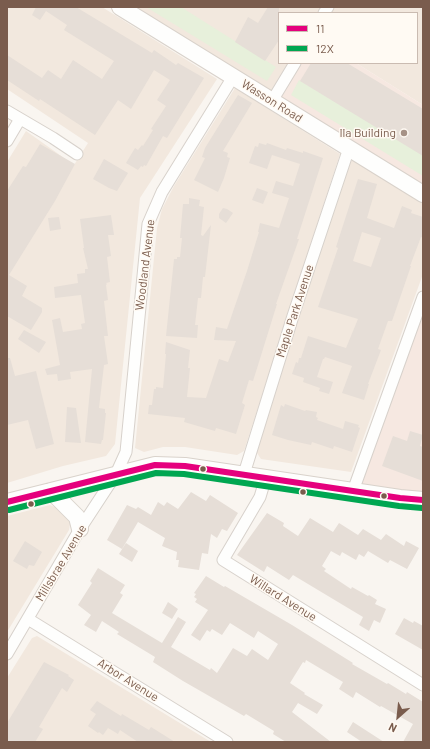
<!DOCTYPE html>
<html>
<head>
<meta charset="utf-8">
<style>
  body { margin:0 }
  #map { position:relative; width:430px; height:749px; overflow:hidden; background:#f9f5f0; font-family:Barlow,sans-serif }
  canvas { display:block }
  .frame { position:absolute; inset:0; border:8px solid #7a5c4d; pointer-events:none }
  .legend { position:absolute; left:278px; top:12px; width:140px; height:52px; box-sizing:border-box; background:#fffaf3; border:1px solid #cabbb1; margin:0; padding:5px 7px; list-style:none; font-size:12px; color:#7a5c4d }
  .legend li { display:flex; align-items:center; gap:8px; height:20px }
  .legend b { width:20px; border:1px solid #cabbb1 }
  .north { position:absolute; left:378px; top:697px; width:40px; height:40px; -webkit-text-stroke:3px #fffaf3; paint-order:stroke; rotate:207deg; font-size:11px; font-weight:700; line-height:16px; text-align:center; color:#7a5c4d }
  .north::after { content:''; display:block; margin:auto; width:14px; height:18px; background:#7a5c4d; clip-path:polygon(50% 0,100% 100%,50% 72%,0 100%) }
</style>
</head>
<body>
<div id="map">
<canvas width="430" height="749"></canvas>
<div class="frame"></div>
<ul class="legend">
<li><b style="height:5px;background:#e5007d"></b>11</li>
<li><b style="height:5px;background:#00a651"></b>12X</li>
</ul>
<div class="north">N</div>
</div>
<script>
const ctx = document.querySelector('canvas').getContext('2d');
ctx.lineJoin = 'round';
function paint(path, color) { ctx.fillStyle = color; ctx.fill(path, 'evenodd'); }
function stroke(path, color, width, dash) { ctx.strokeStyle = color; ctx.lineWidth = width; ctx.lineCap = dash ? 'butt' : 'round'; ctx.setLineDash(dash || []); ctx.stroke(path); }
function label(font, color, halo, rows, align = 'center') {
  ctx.font = font + ' Barlow,sans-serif'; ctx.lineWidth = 3; ctx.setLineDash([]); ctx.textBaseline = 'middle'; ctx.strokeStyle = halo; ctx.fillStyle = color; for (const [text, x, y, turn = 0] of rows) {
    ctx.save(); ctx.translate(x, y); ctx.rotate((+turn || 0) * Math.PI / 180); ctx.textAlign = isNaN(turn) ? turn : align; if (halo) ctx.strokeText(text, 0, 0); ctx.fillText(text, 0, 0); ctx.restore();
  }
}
paint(new Path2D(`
  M7,7h95l115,72 -77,119 -25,246 -9,12 -43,10 -56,17v-321l19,-31 48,34 14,-22 -81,-54z
  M120,7h303v98l-67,-42h61v-50h-138v50h15l-22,38z
  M235,88l105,66 -96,297 -7,4 -52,-8h-22l-19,5 -9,-4 22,-220 5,-19 12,-23z
  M351,161h6l66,39v74l-72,198 -90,-13 -6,-9 93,-285z
  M50,505l16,7 4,12 -1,6 -62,102v-116z
  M37,636l174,106h-204v-64l25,-40z`), '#f2e8de');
paint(new Path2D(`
  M295,63h61l67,42v89l-151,-93z
  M423,297v203l-70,-9z`), '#f6e8e1');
paint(new Path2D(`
  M146,7h35l95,60 -9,14z
  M299,80l124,75v21l-132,-81z`), '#e7f0db');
paint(new Path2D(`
  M36,7h40l76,46 2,-3 22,15 2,-2 26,15 -37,60 -4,-2 -17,30 -2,-1 -1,2 -2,-1 -3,4 -12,-7 9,-15 3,2 4,-5 1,1 10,-16 -2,-1 15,-23 -9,-6 13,-20 -16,-10 -23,39 -13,-9 -23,35 -55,-36 -1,2 -32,-21v-25l35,23 6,-8 13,9 12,-19 29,19 12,-18 -50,-31 3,-5 -21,-14 -6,9 -8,-5z
  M268,7h11v33l-14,21 -30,-19 13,-25 10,6z
  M311,63h36l76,46v47l-123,-75z
  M238,95l14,8 -29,48 5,2 -1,4 3,1 -6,20 -6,14 -24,-12 11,-22 -3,-1 3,-9z
  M259,143l7,2 1,-2 19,7 1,-2 16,5v-2l20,7 -26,81h2l-23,65h1l-18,58 -6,19 -4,-1 -7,23 3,2 -9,29 -20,-6 -1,3 -31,-9 1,-4 -37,-4 1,-9h3l2,-16h2v-2l7,1 3,-34h-1l1,-12 24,8 -2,18h2l-3,29 19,1 13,-39 9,3 8,-21 -22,-1 2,-13 11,2 20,-58 12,-39h-1l2,-9 19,5 10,-30 -17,-5 4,-12 17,5 7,-22 -28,-9 -5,14 -18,-6 6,-17 3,1z
  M40,144l35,20 -20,37 -46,74 18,11 -5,10 20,12v4l-11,18 -24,-14v-125l16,-25 3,1z
  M104,159l24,14 -11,18 -8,-3 -16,-9z
  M358,179l19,5 -10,34 27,10 8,-22 10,4 -1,3 12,4v21l-2,-1 -11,29h1l-19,55h-4l-10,28 3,1 -13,34h1l-5,16 -22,-7 10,-27 -27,-9 -1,2h-1l-6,18 16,5 -4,12 -10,-3 1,-3 -17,-6 1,-4 -12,-4 4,-12 2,1 1,-5h2l7,-22 38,12 12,-29 -40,-12 20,-59 -2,-1zM362,232l19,6 -10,29 -18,-6z
  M257,188l11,4 -5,12 -11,-4z
  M189,198l11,2 -1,6 5,1 -3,28 2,1 8,-11 -6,52h-2l-2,21h-3l-3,27h3l-1,13 -31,-2 8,-77h3v-2h3l2,-19h-2l3,-34h6z
  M223,208l4,1 6,4 -7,10 -7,-5v-4z
  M111,215l3,20h-6l3,21 -4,1 3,25 -4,1 1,1 -1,1 2,15 -4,1 4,35h-4l4,28 -4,1 -5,43 6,1v4h1l-3,27h-1l-1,4 -16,-2 7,-73 -22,3 1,7 -13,2 -1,-7 -10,1 -2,-6 15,-4 -8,-45 8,-2 3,14 19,-3 -1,-5 4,-1 -4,-28 -26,3 -1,-11 24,-4 -1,-9 8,-1v-4h3l-5,-21h1l-4,-29z
  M59,217l2,12 -11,2 -2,-13z
  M24,330l22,12 -7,11 -21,-14z
  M7,358h3l5,18 21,-5 18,73 -18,5 -8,-29 -21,5z
  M285,404l20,7 1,-1 11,2 -1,5 2,1 -1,2 26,9 2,-8 14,4 -1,2 2,1 -8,24 -18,-6 -1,3 -21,-7 -1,3 -23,-5 -16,-5 9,-30 3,2z
  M67,407l9,1 5,35 -16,-1z
  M410,431l13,4 -3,11 3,1v34l-41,-15 11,-30 14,5z
  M191,492l15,9 4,-6 28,18 -11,18 -5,-2 -5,9 -6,-4 -3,20 -6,-1 -3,17 -21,-3 1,-7h-3l1,-8 -15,-6 3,-8 -27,-16 -16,27 -15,-9 20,-35 9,4 2,-2 13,8 7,-13 6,4 3,-4 11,7z
  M267,513l17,10 -1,3 15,10 12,-18 23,14 6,-9 19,12 5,-6 18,11 5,-6 18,12 2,-5 13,7 -12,21 -17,-9 -2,3 -20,-12 -4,6 -5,-3 -3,6 -14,-8 -2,4 -9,-5 -9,15 4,3 -2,2 27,18 1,-2 16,9 1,-1 8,5 -2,4 11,5 -6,14 -6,-3 -5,11 -10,-6 4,-8 -70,-42 -4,5 -22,-14 -3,6 -27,-17z
  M25,541l17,11 -8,14 -5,-1 -2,4 -14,-8z
  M126,543l12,8 -6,11 -13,-8z
  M98,568l27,17 -5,8 3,2 -11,18 50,30 16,-26 8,5 -15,25 39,23 1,-2 6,5 16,-25 14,8 5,-7 16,11 10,-16 -20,-13 -4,7 -24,-15 -8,12 -10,-6 -2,3 -3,-2 -7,11 -9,-6 17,-25 -13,-8 2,-3 -3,-2 2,-3 -2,-1 12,-17 18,11 1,-1 67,39 61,38 -1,1 35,20 1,-1 18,11 1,-2 16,10v40h-20l10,-18 -32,-18 -1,1 -24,-15 -3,6 -14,-9 4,-7 -37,-22 -1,3 -2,-1 -13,21 15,10 -1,1 19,11 -6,9 -19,-11 -6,9 39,30h-45l-13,-8 1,-3 -28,-17 -2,2 -61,-35 -30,-19 2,-5 -38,-23 2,-2 -17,-11 -6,11 -12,-7 7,-10 -13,-10 14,-22 -2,-2z
  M168,602l10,7 -6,10 -10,-6z
  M404,618l9,5 1,-2 9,5v24l-28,-16z
  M44,662l25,13 -1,1 6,4 -7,12 -5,-4 -23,39 4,2 -8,13h-28v-19z
  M97,701l24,15 1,-2 27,16 2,-3 24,15h-37l-18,-12 -2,4 -10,-6 -5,7 -4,-3 -1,1 -10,-7 8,-12 -6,-4z
  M353,722l31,20h-22l-15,-10z`), '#e6ded7');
const street = new Path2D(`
  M324,13l4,-6
  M272,101l23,-38
  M7,111l46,27 24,16
  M7,141l13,-22
  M244,474l49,-158 56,-168
  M266,477l-6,20 -37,63 200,125
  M353,491l70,-194
  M28,619l199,123
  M7,654l73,-125 36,-55 10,-22 22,-228 14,-32 71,-115`);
const secondary = new Path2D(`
  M120,7l303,187
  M51,491l26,26 3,12
  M7,502l148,-37 30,1 215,32 23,2`);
stroke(street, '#d7d1cb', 13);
stroke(secondary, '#d9d2cb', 18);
stroke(street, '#fefefd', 11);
stroke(secondary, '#fefefd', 16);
stroke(new Path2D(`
  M7,502l148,-37 30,1 215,32 23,2`), '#e5007d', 6);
stroke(new Path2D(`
  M9,510l147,-37 28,1 215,32 23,2`), '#00a651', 6);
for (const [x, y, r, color] of [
  [404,133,4,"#a69286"],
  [203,469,3.5,"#7a5c4d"],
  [303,492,3.5,"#7a5c4d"],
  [384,496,3.5,"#7a5c4d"],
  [31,504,3.5,"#7a5c4d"]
]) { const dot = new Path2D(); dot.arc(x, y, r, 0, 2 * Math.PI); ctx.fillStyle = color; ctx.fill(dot); stroke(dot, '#fffaf3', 1.5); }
label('12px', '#7a5c4d', '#fffaf3', [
  ["Wasson Road",272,101,32],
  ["Woodland Avenue",145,265,-83],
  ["Maple Park Avenue",295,311,-72],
  ["Millsbrae Avenue",61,563,-59],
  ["Willard Avenue",283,598,32],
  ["Arbor Avenue",128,680,32]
]);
label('12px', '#7a5c4d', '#fffaf3', [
  ["Ila Building",396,133]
], 'right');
</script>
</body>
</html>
